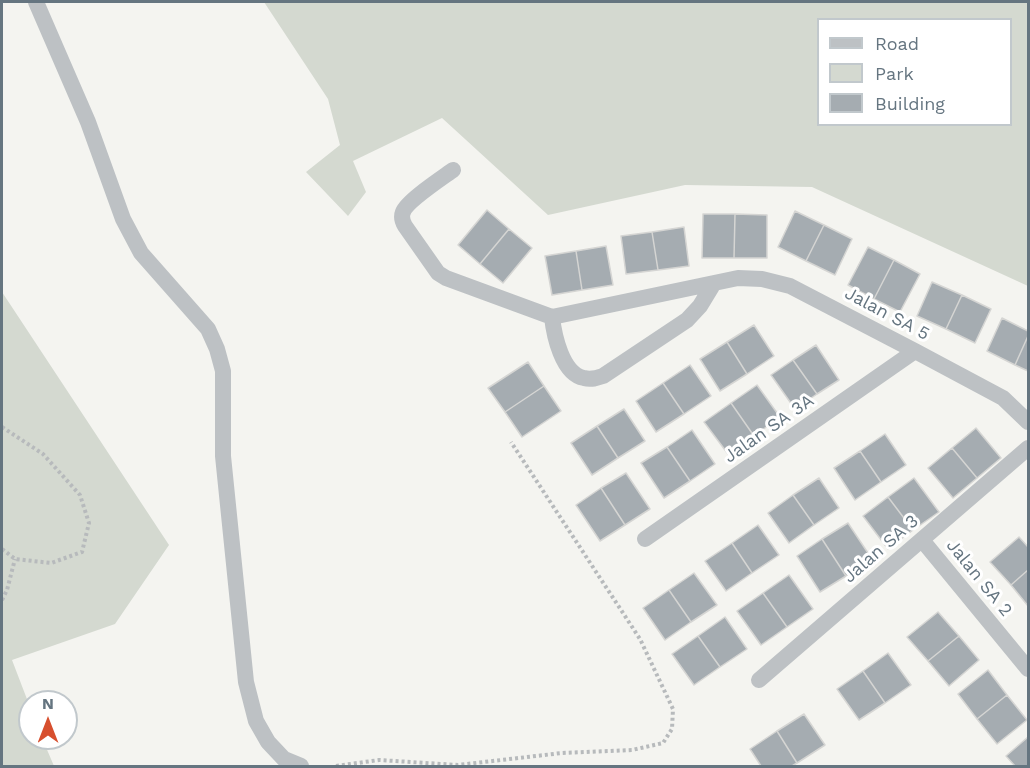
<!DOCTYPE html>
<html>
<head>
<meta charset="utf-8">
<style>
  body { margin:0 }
  #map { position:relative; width:1030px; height:768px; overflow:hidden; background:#f4f4f0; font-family:"Work Sans",sans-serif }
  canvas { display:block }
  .frame { position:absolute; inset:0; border:3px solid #657580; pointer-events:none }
  .legend { position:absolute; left:817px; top:18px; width:195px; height:108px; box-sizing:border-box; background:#fff; border:2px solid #c1c8cc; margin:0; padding:8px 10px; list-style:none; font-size:18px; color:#657580 }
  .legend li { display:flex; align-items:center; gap:12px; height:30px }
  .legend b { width:30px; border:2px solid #c1c8cc }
  .north { position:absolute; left:18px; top:690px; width:60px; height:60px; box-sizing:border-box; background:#fff; border:2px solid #c1c8cc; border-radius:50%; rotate:0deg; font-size:16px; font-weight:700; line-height:24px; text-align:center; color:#657580 }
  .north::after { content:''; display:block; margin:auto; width:21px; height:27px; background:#d74f2e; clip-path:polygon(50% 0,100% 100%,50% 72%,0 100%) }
</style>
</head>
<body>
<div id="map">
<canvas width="1030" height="768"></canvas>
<div class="frame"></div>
<ul class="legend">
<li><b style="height:8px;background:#bdc1c4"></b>Road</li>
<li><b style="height:16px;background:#d4d9d0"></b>Park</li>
<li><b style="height:16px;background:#a5acb1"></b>Building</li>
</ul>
<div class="north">N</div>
</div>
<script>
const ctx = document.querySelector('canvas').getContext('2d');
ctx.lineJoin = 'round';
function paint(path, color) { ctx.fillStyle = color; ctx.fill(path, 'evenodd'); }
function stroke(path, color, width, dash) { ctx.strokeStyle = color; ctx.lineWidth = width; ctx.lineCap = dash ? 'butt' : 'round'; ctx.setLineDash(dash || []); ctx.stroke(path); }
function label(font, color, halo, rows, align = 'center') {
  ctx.font = font + ' "Work Sans",sans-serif'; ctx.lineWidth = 6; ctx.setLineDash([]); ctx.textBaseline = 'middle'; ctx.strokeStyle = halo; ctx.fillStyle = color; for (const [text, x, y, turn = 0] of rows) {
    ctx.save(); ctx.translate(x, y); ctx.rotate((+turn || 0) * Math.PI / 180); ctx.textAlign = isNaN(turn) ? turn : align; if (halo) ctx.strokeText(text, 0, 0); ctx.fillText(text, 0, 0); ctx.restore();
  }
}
paint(new Path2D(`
  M264,2h764v284l-216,-99 -127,-2 -137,30 -106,-97 -89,43 13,31 -18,24 -42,-44 34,-27 -12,-46zM818,20h192v104h-192z
  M2,292l167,253 -54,79 -103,36 18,47v31h12l12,28h-52z`), '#d4d9d0');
const building = new Path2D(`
  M487,210l22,19 -29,35 -22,-19z
  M795,211l29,14 -18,36 -28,-14z
  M703,214h32l-1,44h-32z
  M735,214l32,1v43h-33z
  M824,225l28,14 -17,36 -29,-14z
  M684,227l5,39 -31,4 -6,-38z
  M509,229l23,19 -29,35 -23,-19z
  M652,232l6,38 -32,4 -5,-38z
  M606,246l7,39 -31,5 -6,-39z
  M868,247l26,13 -20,39 -26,-14z
  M576,251l6,39 -30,5 -7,-39z
  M894,260l26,14 -20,38 -26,-13z
  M932,282l30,13 -16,34 -29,-13z
  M962,295l29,14 -16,34 -29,-14z
  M1002,318l26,13v5l-13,29 -28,-14z
  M754,325l20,31 -27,18 -20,-32z
  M1028,336v35l-13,-6z
  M727,342l20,32 -27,17 -20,-32z
  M816,345l23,35 -22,14 -24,-34z
  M793,360l24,34 -22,15 -24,-34z
  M528,362l16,24 -39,26 -17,-24z
  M690,365l21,31 -27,18 -21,-31z
  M663,383l21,31 -28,18 -20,-31z
  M757,385l23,32 -26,19 -23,-33z
  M544,386l17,25 -39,26 -17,-25z
  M731,403l23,33 -26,18 -24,-32z
  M624,409l21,32 -27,17 -21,-32z
  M597,426l21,32 -26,17 -21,-32z
  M976,428l25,30 -24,20 -25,-30z
  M692,430l23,34 -25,17 -23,-34z
  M885,434l21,31 -25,17 -21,-31z
  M667,447l23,34 -26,17 -23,-35z
  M952,448l25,30 -24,20 -25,-30z
  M860,451l21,31 -26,18 -21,-32z
  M626,473l24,36 -25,16 -24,-37z
  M819,478l20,30 -25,17 -21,-30z
  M914,478l25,34 -26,18 -25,-33z
  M601,488l24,37 -25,16 -24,-36z
  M793,495l21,30 -25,18 -21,-30z
  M888,497l25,33 -25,19 -25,-33z
  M848,523l24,36 -26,17 -24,-37z
  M758,525l21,30 -27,18 -20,-30z
  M1019,537l9,10v23l-17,15 -21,-23z
  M822,539l24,37 -26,16 -23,-36z
  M732,543l20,30 -26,18 -21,-30z
  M1028,570v36l-17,-21z
  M694,573l23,32 -26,17 -22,-32z
  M789,575l24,34 -26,18 -24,-34z
  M669,590l22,32 -26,18 -22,-32z
  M763,593l24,34 -26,18 -24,-34z
  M938,612l21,24 -31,25 -21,-24z
  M725,617l22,32 -27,18 -22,-31z
  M698,636l22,31 -26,18 -22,-31z
  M959,636l20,24 -30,26 -21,-25z
  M888,653l23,32 -26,18 -22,-32z
  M988,670l19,25 -30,24 -19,-25z
  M863,671l22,32 -26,17 -22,-31z
  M1007,695l20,25 -30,24 -20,-25z
  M804,714l21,31 -28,18 -20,-32z
  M777,731l20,32 -5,3h-31l-11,-17z
  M1028,737v29h-13l-9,-10z`);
paint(building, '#a5acb1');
stroke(building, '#d5d5d3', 1.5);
stroke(new Path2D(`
  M2,427l41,27 37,41 9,28 -7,29 -31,11 -36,-4 -13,-10
  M2,600l5,-10 8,-31
  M336,766l43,-6 79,5 104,-12 70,-3 31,-7 9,-14 1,-20 -33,-70 -129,-197`), '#b7babc', 4, [3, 3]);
stroke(new Path2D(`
  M36,2l52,120 35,97 18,34 67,76 9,20 6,22v85l23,226 10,39 12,21 16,17 17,7
  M453,170c-11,8 -46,31 -50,42 -2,5 -1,9 2,14l33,47 8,5 106,39 186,-39 24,1 28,7 125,65 88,47 25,24
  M552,317c2,18 10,57 32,61 7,2 13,0 19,-2l84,-56 13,-14 14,-23
  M645,539l270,-188
  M922,540l106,129
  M759,680l269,-232`), '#bdc1c4', 16);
label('18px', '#657580', '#fff', [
  ["Jalan SA 5",887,314,28],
  ["Jalan SA 3A",769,429,-35],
  ["Jalan SA 3",881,549,-41],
  ["Jalan SA 2",979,578,51]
]);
</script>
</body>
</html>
